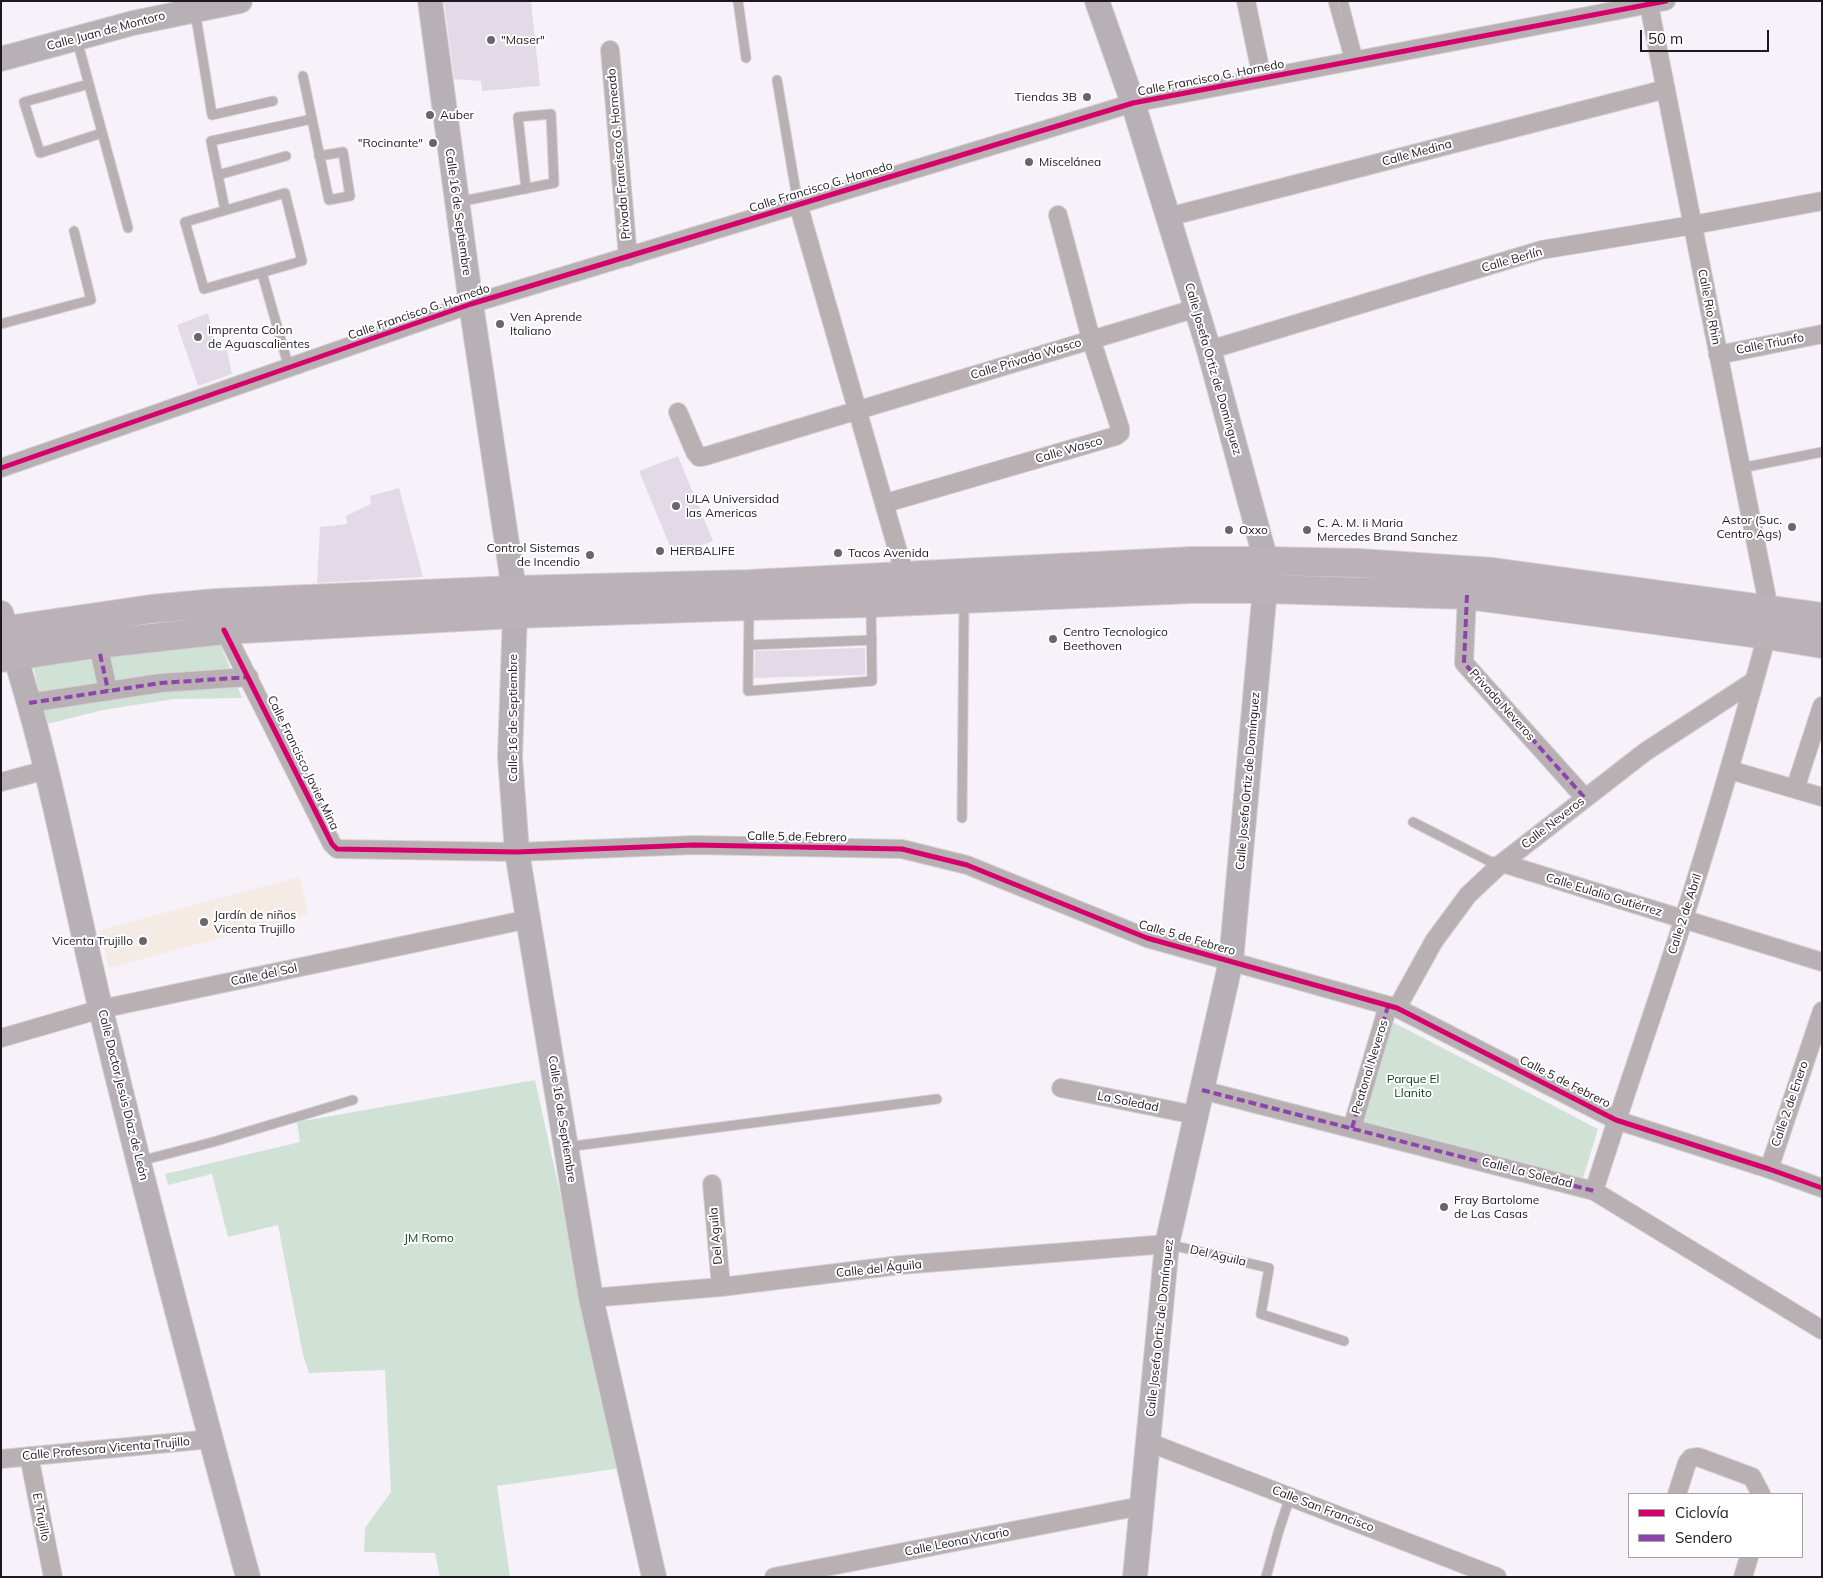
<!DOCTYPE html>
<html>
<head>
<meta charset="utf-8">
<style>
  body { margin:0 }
  #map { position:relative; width:1823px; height:1578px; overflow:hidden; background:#f7f2fa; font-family:Mulish,sans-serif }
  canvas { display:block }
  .frame { position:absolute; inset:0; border:2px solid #1e1921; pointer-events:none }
  .legend { position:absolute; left:1628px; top:1493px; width:175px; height:65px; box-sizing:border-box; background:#fff; border:1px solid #a5a3a6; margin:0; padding:6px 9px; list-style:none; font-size:15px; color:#1e1921 }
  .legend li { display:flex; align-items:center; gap:10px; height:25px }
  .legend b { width:25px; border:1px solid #a5a3a6 }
  .scale { position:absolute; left:1640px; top:30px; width:129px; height:22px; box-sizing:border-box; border:2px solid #1e1921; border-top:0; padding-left:6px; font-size:15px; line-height:18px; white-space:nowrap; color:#1e1921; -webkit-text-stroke:4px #fff; paint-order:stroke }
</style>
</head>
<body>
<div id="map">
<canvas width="1823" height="1578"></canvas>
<div class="frame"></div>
<ul class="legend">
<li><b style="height:6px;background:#d6006c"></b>Ciclovía</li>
<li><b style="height:6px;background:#8e44ad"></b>Sendero</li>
</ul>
<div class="scale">50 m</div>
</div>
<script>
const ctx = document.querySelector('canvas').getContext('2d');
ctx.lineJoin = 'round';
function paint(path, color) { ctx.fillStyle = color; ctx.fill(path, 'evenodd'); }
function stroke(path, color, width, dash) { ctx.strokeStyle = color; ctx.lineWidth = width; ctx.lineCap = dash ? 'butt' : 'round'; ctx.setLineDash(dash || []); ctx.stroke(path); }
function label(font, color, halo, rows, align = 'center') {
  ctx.font = font + ' Mulish,sans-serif'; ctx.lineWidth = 4; ctx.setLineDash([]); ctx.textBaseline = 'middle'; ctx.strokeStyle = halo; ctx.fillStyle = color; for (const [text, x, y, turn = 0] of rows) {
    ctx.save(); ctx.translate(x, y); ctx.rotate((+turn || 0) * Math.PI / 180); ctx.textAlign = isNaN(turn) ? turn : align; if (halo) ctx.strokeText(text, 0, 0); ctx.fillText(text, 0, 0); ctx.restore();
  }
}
paint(new Path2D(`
  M299,877l10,37 -200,54 -10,-38z`), '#f4ece4');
paint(new Path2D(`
  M218,639l24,59 -68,1 -71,11 -56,14 -15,-62z
  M1383,1017l215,112 -15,49 -228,-59z
  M535,1080l86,388 -124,18 13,91h-70l-5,-24 -71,-1 1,-24 26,-36 -6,-122 -76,3 -6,-18 -25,-130 -50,12 -16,-63 -44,11 -3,-11 135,-32 -3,-20z`), '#d0e1d5');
paint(new Path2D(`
  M444,1h87l9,85 -58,5 -1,-10 -27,-2z
  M208,313l9,38 10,-1 5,24 -34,12 -21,-61z
  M678,456l35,85 -39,15 -35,-85z
  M399,488l24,89 -106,6 3,-56 27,-3 -1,-8 25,-12 -1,-8z
  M865,648v27l-111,3 1,-27z`), '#e2dbe7');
const lane = new Path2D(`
  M738,1l8,57
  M1333,1l17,60
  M1343,1l15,58
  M195,11l17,104 61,-14
  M77,40l51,188
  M303,76c9,42 17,83 26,124l21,-4 -7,-44 -24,4
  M777,80l21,124
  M89,84l-65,18 16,51 62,-20
  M218,175l68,-19
  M285,193l17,68 -98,28 -19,-67z
  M458,202l96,-19 -3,-69 -33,3 8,72
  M225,210l-14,-69 101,-22
  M262,273l27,95
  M1,324l90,-24 -17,-69
  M1741,468l81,-16
  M749,608l-1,83 124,-10 -1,-75
  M749,645l123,-5
  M962,818l2,-216
  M1413,822l76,39 12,2
  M566,1147l371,-48
  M140,1161l73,-19 140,-42
  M1167,1244l102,24 -8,46 83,27
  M1266,1577l13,-47 11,-33`);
const street = new Path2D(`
  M1246,1l16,77
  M1649,5l120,604
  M610,50l18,207
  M798,204l107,372
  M1168,217l498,-128
  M1209,350l332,-100 152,-25 129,-24
  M1718,355l104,-21
  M678,412l17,40 4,5 7,-1 491,-148
  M1,468l470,-164 662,-201 533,-102
  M886,503l230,-67 4,-3v-5l-29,-89 -33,-124
  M1467,595l-3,68 121,135
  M224,630l108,214 5,5 180,3 177,-7 208,4 65,16 180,73 250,70 219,112 153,49 53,19
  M100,654l8,36
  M29,703l132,-20 88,-6
  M1730,770l92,27
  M1,782l45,-12
  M1795,789l27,-83
  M1502,863l320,99
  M1397,1008l37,-67 34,-46 34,-32 143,-111 109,-71
  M1,1038l100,-29 428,-90
  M1061,1088l134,27
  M1202,1090l392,101 228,139
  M1352,1128l36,-122
  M1769,1169l53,-158
  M712,1184l9,103
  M1594,1191c29,-92 61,-182 90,-273 30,-94 57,-188 83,-283
  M591,1298l130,-11 180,-22 266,-21
  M1148,1442l349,135
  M29,1456l24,121
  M1,1459l210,-20
  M1677,1494l10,-31 4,-5 7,-1 54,20 9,17
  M774,1577l367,-71
  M1743,1577l6,-20`);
const secondary = new Path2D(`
  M430,1l41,303 43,286 1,24 -5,143 7,95 74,446 63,279
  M1097,1l36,102 76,247 57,211 -1,28 -34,372 -64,283 -32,333
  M1,59l132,-36 107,-22
  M1,613c45,129 68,265 100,397 46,190 96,379 147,567`);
const primary = new Path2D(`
  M1,631l150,-22 65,-6 298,-13 236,-6 441,-23h75l93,2 134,9 329,45
  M1,658l88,-13 135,-15 291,-16 234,-8 122,-3 320,-14h74l202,6 300,40 55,9`);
stroke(lane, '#d4d0d6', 11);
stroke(street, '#d4d0d6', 20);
stroke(secondary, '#d4d0d6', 26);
stroke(primary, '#d4d0d6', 30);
stroke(lane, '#b8b0b3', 9);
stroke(street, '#b8b0b3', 18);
stroke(secondary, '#b7b0b4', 24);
stroke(primary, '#bbb2b8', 28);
stroke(new Path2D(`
  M1467,595l-3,68 121,135
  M100,654l8,36
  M29,703l132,-20 88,-6
  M1202,1090l392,101
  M1352,1128l36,-122`), '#8e44ad', 4, [8, 4]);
stroke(new Path2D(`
  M1,468l470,-164 662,-201 533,-102
  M224,630l108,214 5,5 180,3 177,-7 208,4 65,16 180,73 250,70 219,112 153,49 53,19`), '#d6006c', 5);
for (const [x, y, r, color] of [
  [491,40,5,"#6a656d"],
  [1087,97,5,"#6a656d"],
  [430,115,5,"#6a656d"],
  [433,143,5,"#6a656d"],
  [1029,162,5,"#6a656d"],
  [500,324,5,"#6a656d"],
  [198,337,5,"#6a656d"],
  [676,506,5,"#6a656d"],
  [1792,527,5,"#6a656d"],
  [1229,530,5,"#6a656d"],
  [1307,530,5,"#6a656d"],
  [660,551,5,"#6a656d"],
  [838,553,5,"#6a656d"],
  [590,555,5,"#6a656d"],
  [1053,639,5,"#6a656d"],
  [204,922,5,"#6a656d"],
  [143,941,5,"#6a656d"],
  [1444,1207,5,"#6a656d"]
]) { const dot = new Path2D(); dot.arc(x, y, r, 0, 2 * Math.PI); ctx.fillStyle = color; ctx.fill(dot); stroke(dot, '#fff', 2); }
label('12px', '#1e1921', '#fff', [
  ["Calle Juan de Montoro",106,31,-15],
  ["Calle Francisco G. Hornedo",1211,78,-11],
  ["Calle Medina",1417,153,-15],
  ["Privada Francisco G. Horneado",619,154,-95],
  ["Calle Francisco G. Hornedo",821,187,-17],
  ["Calle 16 de Septiembre",458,212,82],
  ["Calle Berlín",1512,260,-16],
  ["Calle Rio Rhin",1709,307,79],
  ["Calle Francisco G. Hornedo",419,312,-19],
  ["Calle Triunfo",1770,344,-11],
  ["Calle Privada Wasco",1026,359,-17],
  ["Calle Josefa Ortiz de Domínguez",1213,369,74],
  ["Calle Wasco",1069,450,-16],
  ["Privada Neveros",1502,705,48],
  ["Calle 16 de Septiembre",513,718,-90],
  ["Calle Francisco Javier Mina",303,763,64],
  ["Calle Josefa Ortiz de Domínguez",1248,781,-85],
  ["Calle Neveros",1553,823,-38],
  ["Calle 5 de Febrero",797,837,1],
  ["Calle Eulalio Gutiérrez",1604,895,17],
  ["Calle 2 de Abril",1685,914,-72],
  ["Calle 5 de Febrero",1187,938,16],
  ["Calle del Sol",264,975,-12],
  ["Peatonal Neveros",1370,1067,-73],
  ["Calle 5 de Febrero",1565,1082,27],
  ["Calle Doctor Jesús Díaz de León",123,1095,76],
  ["La Soledad",1128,1102,11],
  ["Calle 2 de Enero",1790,1104,-71],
  ["Calle 16 de Septiembre",562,1119,81],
  ["Calle La Soledad",1527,1173,14],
  ["Del Aguila",716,1236,-95],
  ["Del Aguila",1218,1256,13],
  ["Calle del Águila",879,1269,-6],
  ["Calle Josefa Ortiz de Domínguez",1160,1328,-84],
  ["Calle Profesora Vicenta Trujillo",106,1449,-5],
  ["Calle San Francisco",1323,1509,21],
  ["E. Trujillo",41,1517,79],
  ["Calle Leona Vicario",957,1542,-11]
]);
label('12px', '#1e1921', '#fff', [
  ["\"Maser\"",501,40],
  ["Tiendas 3B",1077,97,"right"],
  ["Auber",440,115],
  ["\"Rocinante\"",423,143,"right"],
  ["Miscelánea",1039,162],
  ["Ven Aprende",510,317],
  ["Italiano",510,331],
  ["Imprenta Colon",208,330],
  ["de Aguascalientes",208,344],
  ["ULA Universidad",686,499],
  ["las Americas",686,513],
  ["Astor (Suc.",1782,520,"right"],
  ["Centro Ags)",1782,534,"right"],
  ["C. A. M. Ii Maria",1317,523],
  ["Mercedes Brand Sanchez",1317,537],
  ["Oxxo",1239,530],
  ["Control Sistemas",580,548,"right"],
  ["de Incendio",580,562,"right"],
  ["HERBALIFE",670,551],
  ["Tacos Avenida",848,553],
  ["Centro Tecnologico",1063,632],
  ["Beethoven",1063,646],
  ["Jardín de niños",214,915],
  ["Vicenta Trujillo",214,929],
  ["Vicenta Trujillo",133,941,"right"],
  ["Fray Bartolome",1454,1200],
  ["de Las Casas",1454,1214]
], 'left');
label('12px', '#11401e', '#fff', [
  ["Parque El",1413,1079],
  ["Llanito",1413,1093],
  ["JM Romo",429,1238]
]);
</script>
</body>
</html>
